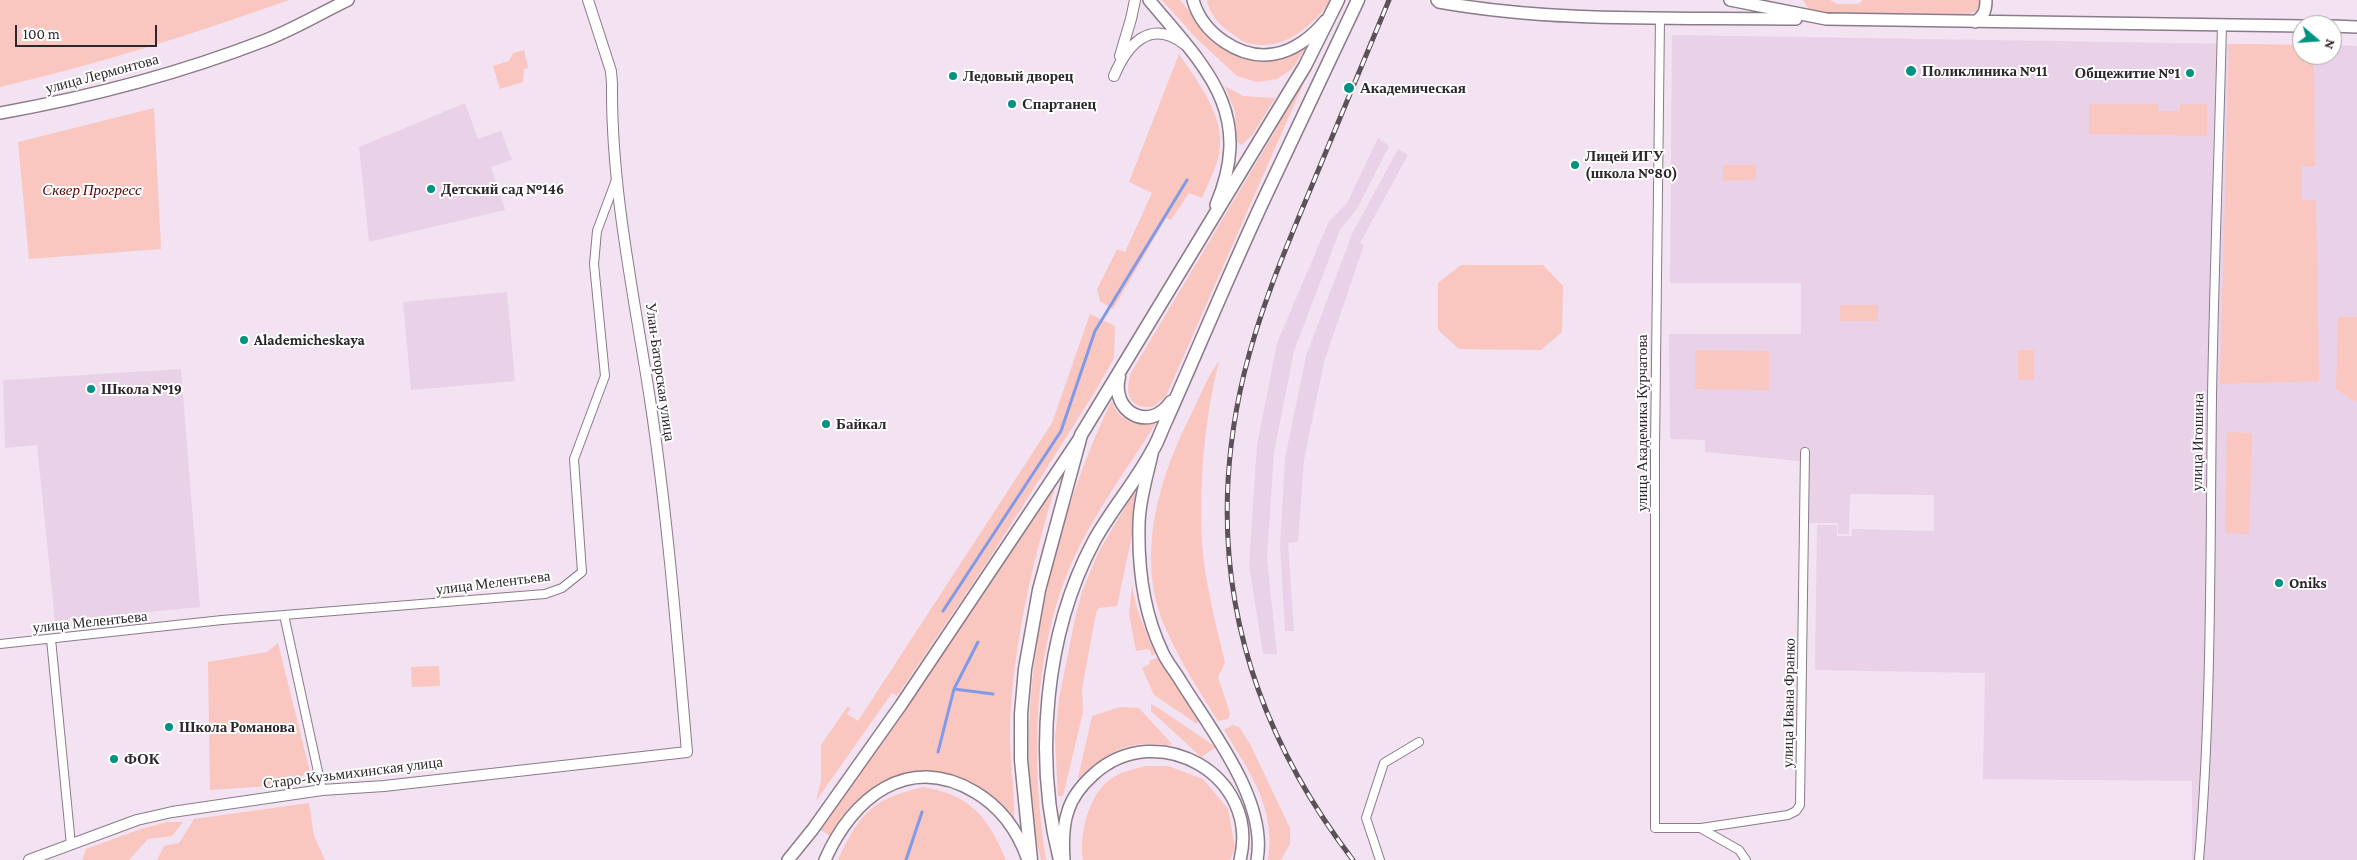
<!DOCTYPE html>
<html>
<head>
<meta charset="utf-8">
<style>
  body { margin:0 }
  #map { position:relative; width:2357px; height:860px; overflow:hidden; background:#f3e2f2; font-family:"Crimson Pro",serif }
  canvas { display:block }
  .north { position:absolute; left:2292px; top:15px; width:50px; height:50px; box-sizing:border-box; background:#fff; border:1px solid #aba8ab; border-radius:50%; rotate:108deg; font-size:14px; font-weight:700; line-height:20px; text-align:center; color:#2d262c }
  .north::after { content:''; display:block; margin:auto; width:18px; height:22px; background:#009381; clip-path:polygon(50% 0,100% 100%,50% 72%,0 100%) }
  .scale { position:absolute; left:15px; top:25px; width:142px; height:22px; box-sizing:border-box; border:2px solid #2d262c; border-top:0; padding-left:6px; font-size:15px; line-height:18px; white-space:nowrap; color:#2d262c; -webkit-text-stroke:4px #fff; paint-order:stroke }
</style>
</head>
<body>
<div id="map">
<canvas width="2357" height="860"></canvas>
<div class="north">N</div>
<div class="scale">100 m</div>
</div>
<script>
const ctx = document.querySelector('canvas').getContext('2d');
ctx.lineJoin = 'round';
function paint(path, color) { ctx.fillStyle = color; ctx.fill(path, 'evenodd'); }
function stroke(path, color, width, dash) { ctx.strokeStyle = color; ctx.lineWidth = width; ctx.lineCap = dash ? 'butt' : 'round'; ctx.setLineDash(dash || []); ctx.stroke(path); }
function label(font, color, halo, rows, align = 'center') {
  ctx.font = font + ' "Crimson Pro",serif'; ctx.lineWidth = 4; ctx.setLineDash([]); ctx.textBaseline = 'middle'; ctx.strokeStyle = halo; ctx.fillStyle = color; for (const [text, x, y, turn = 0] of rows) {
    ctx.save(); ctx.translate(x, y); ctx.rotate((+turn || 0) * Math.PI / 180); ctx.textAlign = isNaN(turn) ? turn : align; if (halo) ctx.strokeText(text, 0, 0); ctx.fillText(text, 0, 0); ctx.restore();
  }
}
paint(new Path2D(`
  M1672,35l630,10v10h30v-10l25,1v814h-165v-79l-209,-2 2,-106 -170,-3 2,-145h20v11h15v-7l82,2v-36l-84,-1 -1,40h-11v-11h-36l-1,-62 -96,-9v-12l-35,-1 -1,-105h132v-51h-131z
  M465,103l13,36 23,-8 11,29 -21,7 14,43 -136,32 -10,-95z
  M1378,138l11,8 -32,63 -17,21 -46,121 -20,101 -7,107 10,95h-14l-14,-89 8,-120 20,-102 52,-122 18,-18z
  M1398,149l10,6 -48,88 4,2 -40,117 -20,98 -6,82 -10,1 6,88h-9l-5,-85 5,-88 21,-102 46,-122z
  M507,292l8,89 -104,9 -8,-88z
  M181,369l19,238 -145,14 -18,-176 -32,3 -2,-68z`), '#e9d2e7');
paint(new Path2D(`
  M0,0h289c-96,34 -190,64 -289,87z
  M1162,0h18c24,28 51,65 93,60 11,-1 25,-10 35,-15l-16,24 -15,10 -20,3 -20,-6 -41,-38z
  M1207,0h125c-19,25 -49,53 -84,43 -5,-1 -12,-7 -17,-10 -11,-7 -22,-20 -24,-33z
  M1803,0h27l7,4h21l5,-4h117v6l-4,5 -7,3 -150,-1 -11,-5z
  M2229,44l73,1v10h12l1,111h-13v34h14l3,181 -99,3z
  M1320,46l-154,350 -13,11c-26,2 -29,-16 -21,-36l142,-238z
  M524,50l4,18 -4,1 -1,13 -23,7 -7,-23 16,-5 4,-8z
  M1179,54c21,32 51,67 38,108 -4,12 -10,24 -15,36l-13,-5 -18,27 -5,-2 -53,91 -13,-8 -3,-12 20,-40 8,3 27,-59 -23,-11z
  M1225,86l18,10 32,2 -22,36 -11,11 -5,-3 -2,-30z
  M2089,104h69v7h22v-7h27v32l-118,-2z
  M154,108l7,141 -132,10 -11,-117z
  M1723,165h33v15l-33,1z
  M1461,265h82l20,21 -1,46 -21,18 -82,-1 -21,-19v-47z
  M1840,305h38v16h-38z
  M1090,314l25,12 -1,32 -18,32 -107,169 -87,130 -5,7 -5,-3 -76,108 5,-20v-36l26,-38 4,1 -4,6 11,7 194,-298z
  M2338,317h19v86l-21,-14z
  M1695,350l74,1v39l-74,-1z
  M2018,350h16v30h-16z
  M1219,361c-15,59 -20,122 -17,182 3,41 14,81 23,120l-7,14 12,36 -2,6 -10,2c-19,-30 -38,-60 -52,-92 -30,-66 -10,-142 20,-204 11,-21 19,-45 33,-64z
  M1112,400c3,19 26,29 44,23 -29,46 -62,90 -84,139 -40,89 -41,204 -26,298h-5c-34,-141 8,-331 71,-460z
  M2227,432l25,1 -3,101 -24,-1z
  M1052,488l2,3c-23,76 -41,156 -44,235 -1,32 5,63 4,95l-62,-43 -73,7 -21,16 -28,35 -11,-7z
  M1134,492l4,4 -3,25 -18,85 -18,2 -3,5 -14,76 1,23 -20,84h-5l-3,-58 4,-39 17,-85 6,-22 16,-39z
  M1132,585l5,24 18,45 -3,2 -2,-6 -3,-1 -11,2 -7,-37z
  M278,643l32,129 -25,13 -75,5 -2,-128 59,-10z
  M1159,657l40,63 -2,4 -43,-29 -12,-27 8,-4 -1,-3z
  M439,666l1,20 -28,1 -1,-20z
  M1151,704l6,3 59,40 -15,10 -50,-46z
  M1120,707l19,1 33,36c-7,3 -18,-1 -27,0 -25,0 -46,15 -63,33l-4,1 14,-62z
  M1232,725l7,2 11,17 40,84v16l-9,16h-13c8,-53 -18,-87 -44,-130z
  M1145,766h23l35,13 25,30 7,39 -5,12h-147c-4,-25 5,-63 25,-79 10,-9 24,-11 37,-15z
  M923,787c48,8 65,30 83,73h-168c22,-47 34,-61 85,-73z
  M309,803l5,33 11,24h-168l7,-14 15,-3 15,-24z
  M167,822h16l-11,14 -24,3 -19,21h-47l4,-11 55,-20z`), '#f9c6c0');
stroke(new Path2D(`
  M943,611l118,-180 34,-100 92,-151
  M954,689l39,5
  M938,752l16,-63 24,-47
  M906,860l16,-48`), '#809ae7', 3);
const minor = new Path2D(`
  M1660,17l-5,433v378h46l87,-13 8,-4 4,-6 5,-353
  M284,615l38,175
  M51,639l20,206
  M0,644l222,-24 323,-26 17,-6 20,-16 -8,-113 31,-83 -11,-112 3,-33 19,-51
  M1702,829l37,21 7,10
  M1380,860l-14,-42 18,-55 35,-21
  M2199,860c13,-154 11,-308 13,-462 2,-124 7,-249 10,-374`);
const tertiary = new Path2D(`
  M1120,56l11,-37 4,-19
  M1114,76c13,-31 36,-58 70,-32
  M29,860l108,-40 35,-8 150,-22 62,-4 303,-34c-10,-116 -19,-231 -36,-346 -16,-107 -40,-214 -39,-322l-1,-13 -23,-71`);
const secondary = new Path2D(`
  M1149,0c57,68 106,112 67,205
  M1193,0c9,33 47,60 81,54 20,-3 39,-18 51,-33
  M1437,0l2,2c117,21 238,15 357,17
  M1730,0l96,19 476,7
  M1975,22c9,-6 11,-12 11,-22
  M2332,26l25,1
  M0,113c90,-16 181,-40 266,-73 28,-11 55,-27 82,-40
  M1152,454c-5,23 -13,47 -13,71 -1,42 5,88 23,126 4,10 12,19 18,29 30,49 88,120 77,180
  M788,860l25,-31 88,-124 178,-266
  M825,860c27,-62 83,-108 150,-68 27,16 43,39 53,68
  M1064,860c-1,-15 -1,-35 4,-49 4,-14 16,-28 26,-37 64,-57 167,2 146,86`);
const primary = new Path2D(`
  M1119,377c-9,34 30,57 52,25
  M1031,860l-10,-100v-46l4,-45 14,-79 42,-155 224,-369 33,-66
  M1060,860c-26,-101 -16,-226 34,-319 17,-31 41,-58 58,-90 6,-9 9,-20 14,-30 33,-74 64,-149 98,-222 31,-67 63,-132 94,-199`);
stroke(minor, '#8a7b89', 10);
stroke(tertiary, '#8a7b89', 12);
stroke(secondary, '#8a7b89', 14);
stroke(primary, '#8a7b89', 15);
stroke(minor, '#fff', 8);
stroke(tertiary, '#fff', 10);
stroke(secondary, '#fff', 11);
stroke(primary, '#fff', 12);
const rail = new Path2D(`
  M1353,860c-111,-145 -152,-307 -109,-486 16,-66 43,-129 69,-191 25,-61 51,-122 76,-183`);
stroke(rail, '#5a5159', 5);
stroke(rail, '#fff', 3, [9]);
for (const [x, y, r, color] of [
  [1911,71,6,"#009381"],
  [2190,73,5,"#009381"],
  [953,76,5,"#009381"],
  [1349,88,6,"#009381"],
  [1012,104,5,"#009381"],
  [1575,165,5,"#009381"],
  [431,189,5,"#009381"],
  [244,340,5,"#009381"],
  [91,389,5,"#009381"],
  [826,424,5,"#009381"],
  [2279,583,5,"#009381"],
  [169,727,5,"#009381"],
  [114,759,5,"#009381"]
]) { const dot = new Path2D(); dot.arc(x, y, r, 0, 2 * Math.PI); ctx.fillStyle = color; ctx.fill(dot); stroke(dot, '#fff', 2); }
label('bold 15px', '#2d262c', '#fff', [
  ["Поликлиника №11",1922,71],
  ["Общежитие №1",2180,73,"right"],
  ["Ледовый дворец",963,76],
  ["Академическая",1360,88],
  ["Спартанец",1022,104],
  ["Лицей ИГУ",1585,156],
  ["(школа №80)",1585,173],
  ["Детский сад №146",441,189],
  ["Alademicheskaya",254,340],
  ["Школа №19",101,389],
  ["Байкал",836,424],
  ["Oniks",2289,583],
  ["Школа Романова",179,727],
  ["ФОК",124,759]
], 'left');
label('15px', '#2d262c', '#fff', [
  ["улица Лермонтова",102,74,-15],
  ["Улан-Баторская улица",660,372,82],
  ["улица Академика Курчатова",1642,423,-90],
  ["улица Игошина",2198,442,-89],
  ["улица Мелентьева",493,583,-7],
  ["улица Мелентьева",90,622,-6],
  ["улица Ивана Франко",1789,703,-89],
  ["Старо-Кузьмихинская улица",353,773,-7]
]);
label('italic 15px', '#590105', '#fff', [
  ["Сквер Прогресс",92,190]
]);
</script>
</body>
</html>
